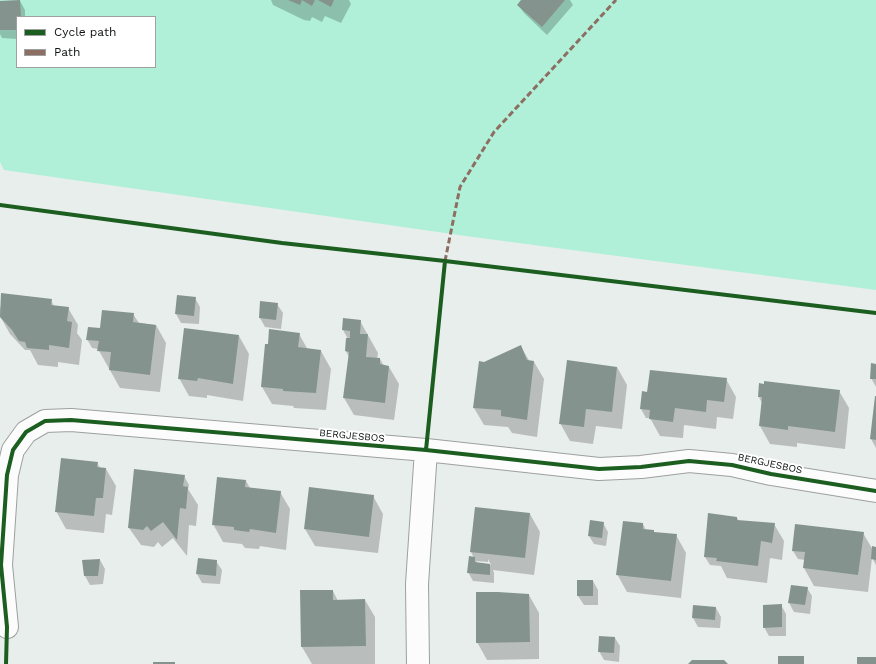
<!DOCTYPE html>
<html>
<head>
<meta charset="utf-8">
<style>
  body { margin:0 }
  #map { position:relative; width:876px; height:664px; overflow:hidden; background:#e8eeeb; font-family:"Work Sans",sans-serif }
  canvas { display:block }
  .legend { position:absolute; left:16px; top:16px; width:140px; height:52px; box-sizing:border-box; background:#fff; border:1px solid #9fa0a0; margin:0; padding:5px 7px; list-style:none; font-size:12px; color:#0e1211 }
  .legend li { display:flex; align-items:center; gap:8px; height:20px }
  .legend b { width:20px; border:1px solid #9fa0a0 }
</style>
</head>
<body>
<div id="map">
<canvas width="876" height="664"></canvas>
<ul class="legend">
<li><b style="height:5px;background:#1b5e20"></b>Cycle path</li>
<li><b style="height:5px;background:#8d6e63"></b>Path</li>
</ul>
</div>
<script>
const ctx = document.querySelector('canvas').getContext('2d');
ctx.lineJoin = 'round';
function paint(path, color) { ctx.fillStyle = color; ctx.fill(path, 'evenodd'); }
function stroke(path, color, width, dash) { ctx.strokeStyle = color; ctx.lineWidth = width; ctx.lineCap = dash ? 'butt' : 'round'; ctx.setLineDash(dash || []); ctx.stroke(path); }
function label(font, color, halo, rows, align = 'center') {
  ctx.font = font + ' "Work Sans",sans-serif'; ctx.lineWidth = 4; ctx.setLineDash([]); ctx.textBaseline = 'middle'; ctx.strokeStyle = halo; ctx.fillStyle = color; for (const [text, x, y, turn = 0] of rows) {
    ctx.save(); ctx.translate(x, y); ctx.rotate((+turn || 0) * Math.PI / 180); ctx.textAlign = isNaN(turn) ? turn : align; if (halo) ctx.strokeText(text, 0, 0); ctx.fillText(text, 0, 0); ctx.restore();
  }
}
paint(new Path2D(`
  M0,0h876v290l-403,-53 -469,-67 -4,-8zM17,17h138v50h-138z`), '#b0f0d8');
paint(new Path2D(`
  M271,0h78l2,4 -10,19 -16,-7 -3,6 -10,-5 -2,4 -6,-1 -31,-15z
  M523,0h47l3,5 -26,30 -23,-22 -6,-8z
  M20,1l5,9v7h-8v22l-15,-1 -2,-4v-32z
  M178,296l17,2 5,9 -1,17 -18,-1 -5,-9z
  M51,300l3,6 14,2 10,17 -1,8 5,7 -3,25 -21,-3v5l-20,-2 -8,-15h-5l-15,-16 -10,-18v-9l1,1z
  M261,302l16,2 6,9 -2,16 -16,-2 -5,-9z
  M133,314l6,9 17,2 10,18 -6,49 -40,-4 -22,-39 -6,-1 -5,-9 14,-10z
  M360,321l18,32 -1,6h3l4,7 5,1 10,17 -5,36 -40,-5 -10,-17 5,-41 -3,-6 2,-12 -5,-9z
  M299,334l9,16 13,1 10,18 -5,41 -32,-2 -1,-2 -21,-2 -10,-17z
  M239,336l10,18 -6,47 -36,-6v3l-18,-2 -10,-18z
  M521,347l9,15h4l10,17 -7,58 -25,-4 -4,-6 -24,-2 -10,-17 10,-45z
  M876,365v22l-5,-9z
  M617,367l10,18 -5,44 -26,-3 -3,18 -23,-3 -10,-18z
  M726,379l10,18 -3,22 -16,-2 -1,12 -32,-4 -1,13 -23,-2 -10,-18h-4l-5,-9 2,-17 5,1z
  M839,391l10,17 -4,41 -48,-6v4l-27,-3 -10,-18 2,-23 -3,-6z
  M876,396v52l-5,-9z
  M97,463l3,5 6,1 10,17 -4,29 -6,-1 -2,19 -38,-4 -10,-18z
  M184,476l5,9 -1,4 10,16 -2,21 -7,-1 -2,31 -14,-18 -11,9 -4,-5 -4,5 -13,-2 -12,-17z
  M246,481l4,7 30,4 10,17 -4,41 -26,-4 -1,3 -14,-1 -3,-4 -19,-2 -10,-18z
  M373,496l10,18 -5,39 -63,-7 -10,-17z
  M530,514l10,18 -6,43 -41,-5 1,3v10l-21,-2 -5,-9 6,-14 -3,-6zM488,559l3,6 -13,-2 -2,-2 12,1z
  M737,518l2,3 35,3 10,17 -2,19 -12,-2 -3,25 -40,-5 -6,-12 -11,-1 -5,-8z
  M603,523l5,9 -2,14 -12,-2 -5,-8z
  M643,524l3,6 7,1 2,2 21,2 10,18 -5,45 -54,-6 -10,-18z
  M863,533l10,17 3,-2v17l-4,-7 -4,34 -54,-6 -10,-18 1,-8 -7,-1 -5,-8z
  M100,560l5,9 -2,15 -13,1 -5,-9z
  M216,561l6,9 -2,14 -18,-1 -5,-9z
  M593,581l5,9v15h-14l-6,-9z
  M807,588l5,8 -2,18 -16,-2 -5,-9z
  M301,591h32l5,10 27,-1 10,17v47h-63l-10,-17z
  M529,595l10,18v46l-52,1 -10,-18z
  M781,605l5,9v22h-17l-5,-9z
  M716,608l5,9 -1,11 -22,-1 -5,-9z
  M615,638l5,8 -1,16 -15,-2 -5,-9z`), '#0003');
paint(new Path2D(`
  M20,0l1,17h-4v13h-17v-29z
  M288,0h27l-3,6 -10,-6 -2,5z
  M318,0h16l-3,7z
  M521,0h44l-23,27 -25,-22z
  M1,293l51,6 -1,6 18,2 -2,14 5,1 -3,26 -20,-3v5l-22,-2 -2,-6 -6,-1 -7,-11 -12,-13z
  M177,295l19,2 -2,19 -19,-2z
  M260,301l18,2 -2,17 -17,-2z
  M102,310l32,3 -1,9 23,3 -6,50 -41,-5 2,-18 -14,-1 2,-10 -13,-1 2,-13 12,1z
  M343,318l18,2 -1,14h8l-2,23 14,1v6l9,2 -4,37 -42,-5 6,-46 -4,-1 1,-13h4v-7l-8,-1z
  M184,328l55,7 -6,49 -35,-6 -1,3 -19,-2z
  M269,329l31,4 -2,14 23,3 -5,43 -33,-2v-2l-22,-2 4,-43h3z
  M521,345l6,15 7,1 -7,59 -26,-4v-6l-28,-2 6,-47 5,1z
  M567,360l50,7 -5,45 -26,-3 -2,18 -25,-3z
  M871,363l5,1v15h-6z
  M650,370l77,8 -3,24 -17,-2 -1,12 -31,-4 -2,14 -24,-3 1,-9 -10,-1 2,-18 5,1z
  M764,381l76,9 -5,42 -47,-6v4l-29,-4 3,-29h-4l1,-14 5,1z
  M875,396h1v44l-6,-1z
  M61,458l37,4 -1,5 9,1 -3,30h-7l-2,18 -39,-4z
  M134,469l51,6 -2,11 5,1 -2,22 -6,-1 -3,32 -14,-18 -12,9 -4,-5 -4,4 -15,-2z
  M217,477l29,3 -1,7 36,4 -5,42 -26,-4 -1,3 -15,-2v-3l-22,-2z
  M309,487l65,8 -5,42 -65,-8z
  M475,507l55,6 -5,45 -55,-6z
  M708,513l29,4v3l38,3 -3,20 -11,-2 -3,25 -42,-5 1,-3 -13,-1z
  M590,520l14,2 -2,16 -14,-2z
  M623,521l20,2v6l11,1v2l23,2 -6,47 -55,-6z
  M795,524l69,8 -6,43 -55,-7 2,-16 -13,-1z
  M872,546l4,1v13l-5,-1z
  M469,556l6,1v5l15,2v11l-23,-2z
  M198,558l19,2 -1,16 -20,-2z
  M100,559l-2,17h-14l-2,-16z
  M577,580h16v16h-16z
  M791,585l17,2 -3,18 -17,-2z
  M300,590h33v10l32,-1 1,47 -65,1z
  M476,592h22l31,2 1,48 -54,1z
  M782,604v23l-19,1v-23z
  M693,605l23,2 -1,13 -23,-2z
  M599,636l16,1 -1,16 -16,-1z
  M778,656h26v8h-26z
  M857,657h19v7h-19z
  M692,660h32l4,4h-40z
  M153,662h22v2h-22z`), '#84938e');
const street = new Path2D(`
  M7,627l-6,-62 6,-90 6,-25 13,-18 19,-11 26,-1 355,30 173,19 42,-2 48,-6 43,4 39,9 105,17
  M418,664l-1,-80 9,-134`);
stroke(street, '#9ca19f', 24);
stroke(street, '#fcfcfc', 22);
stroke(new Path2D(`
  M445,261l15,-74 34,-55 122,-132`), '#8d6e63', 3, [6, 3]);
stroke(new Path2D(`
  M0,205l282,38 163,18 431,52
  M426,450l19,-189
  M6,664l1,-37 -6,-62 6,-90 6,-25 13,-18 19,-11 26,-1 355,30 173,19 42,-2 48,-6 43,4 39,9 105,17`), '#1b5e20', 4);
label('10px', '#0e1211', '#fff', [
  ["BERGJESBOS",352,436,5],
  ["BERGJESBOS",770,464,12]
]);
</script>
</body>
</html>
